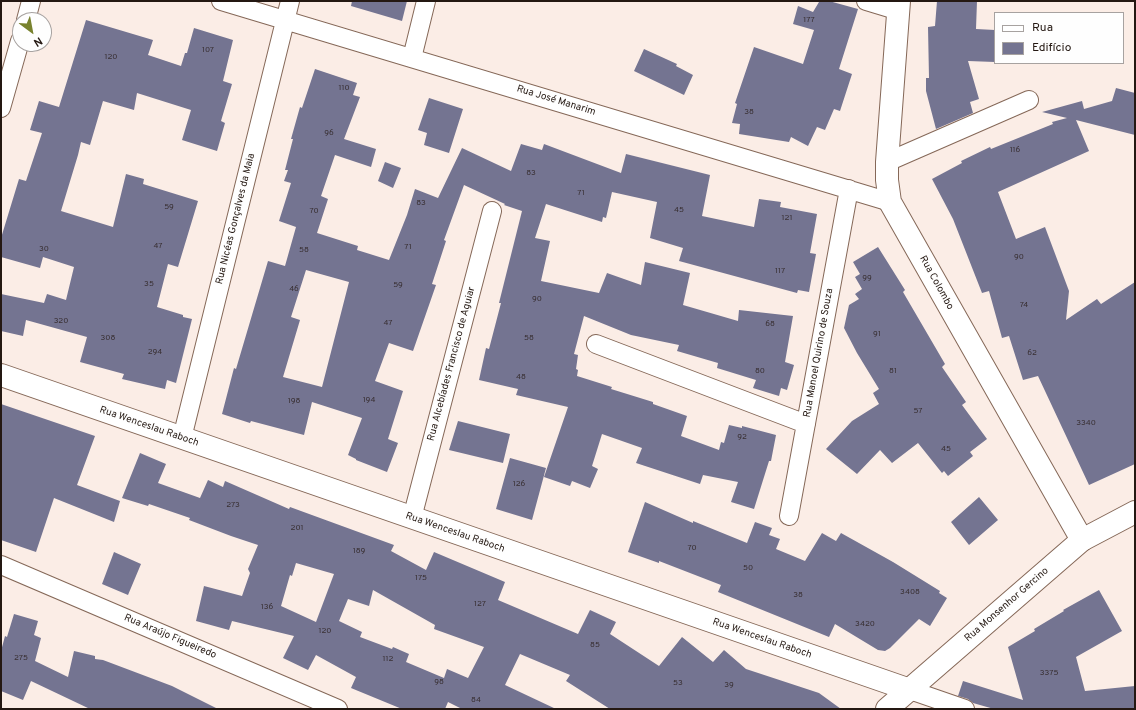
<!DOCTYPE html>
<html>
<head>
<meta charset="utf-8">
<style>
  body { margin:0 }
  #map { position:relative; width:1136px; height:710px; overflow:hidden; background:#fbede6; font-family:Overpass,sans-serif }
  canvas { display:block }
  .frame { position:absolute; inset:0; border:2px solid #241812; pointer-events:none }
  .legend { position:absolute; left:994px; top:12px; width:130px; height:52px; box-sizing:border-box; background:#fefefe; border:1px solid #a7a2a0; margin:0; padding:5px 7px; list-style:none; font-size:12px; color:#241812 }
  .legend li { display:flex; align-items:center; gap:8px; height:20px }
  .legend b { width:20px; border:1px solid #a7a2a0 }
  .north { position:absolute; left:12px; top:12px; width:40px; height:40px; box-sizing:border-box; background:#fefefe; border:1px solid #a7a2a0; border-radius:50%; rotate:148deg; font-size:11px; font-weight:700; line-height:16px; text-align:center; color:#241812 }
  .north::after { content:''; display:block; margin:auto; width:14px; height:18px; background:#78822e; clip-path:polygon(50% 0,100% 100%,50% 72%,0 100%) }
</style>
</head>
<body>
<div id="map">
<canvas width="1136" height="710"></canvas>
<div class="frame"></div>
<ul class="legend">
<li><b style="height:5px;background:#fff"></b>Rua</li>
<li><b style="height:11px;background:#747491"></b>Edifício</li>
</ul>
<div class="north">N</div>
</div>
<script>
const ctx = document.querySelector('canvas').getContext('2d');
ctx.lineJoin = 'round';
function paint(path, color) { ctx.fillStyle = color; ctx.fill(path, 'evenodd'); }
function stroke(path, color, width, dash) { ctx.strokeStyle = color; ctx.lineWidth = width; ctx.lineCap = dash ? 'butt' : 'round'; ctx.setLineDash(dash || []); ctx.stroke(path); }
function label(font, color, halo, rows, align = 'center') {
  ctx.font = font + ' Overpass,sans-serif'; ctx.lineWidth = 3.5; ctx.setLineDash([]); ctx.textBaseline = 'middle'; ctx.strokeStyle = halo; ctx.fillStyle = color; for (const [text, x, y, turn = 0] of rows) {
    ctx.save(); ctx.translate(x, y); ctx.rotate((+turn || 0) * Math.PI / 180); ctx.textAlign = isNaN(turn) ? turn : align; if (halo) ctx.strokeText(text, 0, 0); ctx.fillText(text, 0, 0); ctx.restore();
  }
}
paint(new Path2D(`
  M352,1h55l-5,20 -51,-15z
  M829,1l29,8 -19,60 13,5 -12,37 -6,-2 -9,21 -8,-3 -9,19 -17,-9 -2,5 -50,-8 1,-10 -8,-1 5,-19 -2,-1 19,-56 49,17 11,-34 -21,-6 5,-18 15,6 6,-10z
  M937,1h40l-1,28 19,1v32l-27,-1 11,38 -9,3 3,11 -37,16 -10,-38v-13h3l-1,-51 7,-1z
  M86,20l67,20 -5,15 33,11 4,-13h2l7,-25 39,12 -10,41 9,3 -11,37 4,2 -8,28 -35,-11 9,-30 -54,-17 -3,17 -31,-9 -13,44 -9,-3 -3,13 -17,56 52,16 13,-53 18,5 -1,5 55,17 -20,66 -10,-3 -11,43 26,8v2l9,2 -16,64 -9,-3 -2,9 -43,-10 2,-5 -44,-12 7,-25 -61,-17 -3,16 -22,-5v-37l43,9 3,-9 19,6 8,-33 -31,-10 -3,11 -39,-11v-19l18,-59 7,2 16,-48 -12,-3 9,-29 20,6z
  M644,49l33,15 -1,2 17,9 -9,20 -50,-24z
  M315,69l42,14 -4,12 7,2 -16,42 32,10 -5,18 -36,-12 -14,41 7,3 -11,34 41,13 -1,4 32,10 18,-45 8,-26 23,9 24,-50 49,23 10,-27 21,6 2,-6 77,29 5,-19 84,21 -8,41 52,11 5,-28 22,3 -1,5 37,7 -7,39 6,1 -7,38 -11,-2 -1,3 -118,-32 4,-13 -33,-10 7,-36 -45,-10 -6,26 -3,-1 -1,5 -56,-18 -11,34 15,3 -9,40 58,12 8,-20 34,12 4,-23 45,11 -7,32 55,16 1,-11 54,6 -8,46 9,3 -7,25 -6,-2 -2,8 -26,-8 3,-8 -39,-12 1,-5 -41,-12 2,-6 -48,-10 -47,-19 -10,38 4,1 -2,14 2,1 -1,6 35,11 -1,2 42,13v2l34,12 -6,20 38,14 2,-8 3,1 5,-18 13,3v-2l34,9 -5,26h-2l-15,48 -23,-7 7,-20 -35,-7 -3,9 -64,-21 6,-15 -40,-14 -10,32 6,3 -8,19 -18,-7 -2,5 -26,-9 24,-70 -52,-12 2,-6 -39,-9 7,-32 3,1 12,-46h-2l23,-92 -18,-6 1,-1 -41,-19 -20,55 2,1 -14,43 4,1 -23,66 -24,-8 -14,38 28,10 -15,48 10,4 -11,29 -31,-12v-1l-8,-4 14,-37 -50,-16 -8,33 -53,-14 -1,2 -28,-9 12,-46 2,1 32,-108 17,5 11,-39 -17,-6 12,-38 -7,-2 4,-11h-3l8,-31h-2l9,-32 2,1zM306,270l43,12 -27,105 -39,-10 17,-57 -9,-3z
  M1116,88l19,5v42l-59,-15 13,31 -91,41 18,47 29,-12 24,64 -3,29 31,-21 4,5 34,-22v182l-46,21 -51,-109 -15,4 -14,-44 -7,2 -13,-47 -7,2 -29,-74 -21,-40 30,-16 -1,-2 29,-14 1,2 62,-25 -1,-2 15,-4 -25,-6 40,-11 2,8 28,-8z
  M429,98l34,11 -14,44 -25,-8 3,-12 -9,-3z
  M385,162l16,6 -8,20 -15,-7z
  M878,247l27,43 -2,2 42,72 -3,3 24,35 -4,3 25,34 -17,13 3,4 -25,20 -4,-5 -2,2 -24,-30 -26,20 -12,-13 -23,24 -31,-25 26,-28 27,-17 -6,-11 6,-4 -22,-36 -13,-25 5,-23 10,-6 -4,-5 7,-5 -7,-12 5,-3 -7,-12z
  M1,404l94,32 -18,49 43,16 -6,21 -60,-24 -18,54 -35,-12z
  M458,421l52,13 -7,29 -54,-13z
  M140,453l26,11 -8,19 42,15 8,-18 15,7 2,-6 64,28 1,-2 104,38 -3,6 35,19 8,-18 71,30 -7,18 80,34 12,-24 26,12 -6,12 49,32 23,-29 31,25 11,-12 22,19 73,24 22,16h-231l-44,-28 4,-6 -50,-21 -15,31 51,24h-94l-14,-7 -3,7h-43l-51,-21 5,-11 -40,-22 -8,15 -25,-12 11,-22 -62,-15 -3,9 -33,-9 8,-35 38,10 8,-23 -2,-4 10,-24 -27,-9 -42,-16 1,-2 -41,-14 -1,2 -26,-8zM296,563l38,11 -18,48 -35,-16 9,-31 2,1zM373,590l62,35 -1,4 50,18 -16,31 -21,-9 -3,9 -38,-16 3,-8 -16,-7 -1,2 -32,-12 2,-5 -23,-11 9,-22 21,7z
  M510,458l36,10 -14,52 -36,-11z
  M979,497l19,23 -29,25 -18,-23z
  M645,502l48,21v-2l54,22 8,-21 17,6 -3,7 11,4 -4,10 29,12 17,-28 14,8 5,-8 52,29 47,29 -1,2 8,5 -17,28 -11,-7 -29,29 -5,3 -7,-1 -43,-26 -6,13 -111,-45 3,-7 -62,-24v2l-31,-11z
  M114,552l27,12 -13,31 -26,-11z
  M1099,590l23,41 -46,26 9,34 50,-5v23h-141l-21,-6 -5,-4 -10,-3 5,-15 60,19 -15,-53 27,-16 -1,-2 30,-18 -1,-1z
  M14,614l24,7 -4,14 7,3 -6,23 33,16 6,-26 21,5v3l8,1 69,26 46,23h-128l-59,-28 -8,19 -22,-9v-40l4,-15 2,1z`), '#747491');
const minor = new Path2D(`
  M221,1l669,201
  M866,1l33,10
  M26,20l5,-19
  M412,58l14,-57
  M1,108l19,-67
  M887,162l142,-62
  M596,344l210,80
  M182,438l108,-437
  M789,516l60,-327
  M412,518l80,-307
  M1,565l337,144
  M910,690l55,19`);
const tertiary = new Path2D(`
  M899,1l-12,161v18l3,22 192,338
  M1,375l909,315`);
const primary = new Path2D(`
  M887,709l195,-169 53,-28`);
stroke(minor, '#856858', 20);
stroke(tertiary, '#856858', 24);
stroke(primary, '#856858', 24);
stroke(minor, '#fff', 18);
stroke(tertiary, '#fff', 22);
stroke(primary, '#fff', 22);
label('8px', '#382f32', null, [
  ["177",809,20],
  ["107",208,50],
  ["120",111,57],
  ["110",344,88],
  ["38",749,112],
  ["96",329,133],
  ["116",1015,150],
  ["83",531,173],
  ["71",581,193],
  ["83",421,203],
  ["59",169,207],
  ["45",679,210],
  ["70",314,211],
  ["121",787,218],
  ["47",158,246],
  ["71",408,247],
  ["30",44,249],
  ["58",304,250],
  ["90",1019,257],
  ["117",780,271],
  ["99",867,278],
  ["35",149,284],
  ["59",398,285],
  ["46",294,289],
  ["90",537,299],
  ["74",1024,305],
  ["320",61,321],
  ["47",388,323],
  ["68",770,324],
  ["91",877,334],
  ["308",108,338],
  ["58",529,338],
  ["294",155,352],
  ["62",1032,353],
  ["80",760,371],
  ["81",893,371],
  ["48",521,377],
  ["194",369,400],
  ["198",294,401],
  ["57",918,411],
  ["3340",1086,423],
  ["92",742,437],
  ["45",946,449],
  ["126",519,484],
  ["273",233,505],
  ["201",297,528],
  ["70",692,548],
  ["189",359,551],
  ["50",748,568],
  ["175",421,578],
  ["3408",910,592],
  ["38",798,595],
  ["127",480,604],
  ["136",267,607],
  ["3420",865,624],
  ["120",325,631],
  ["85",595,645],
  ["275",21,658],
  ["112",388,659],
  ["3375",1049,673],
  ["98",439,682],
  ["53",678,683],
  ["39",729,685],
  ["84",476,700]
]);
label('10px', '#241812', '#fefefe', [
  ["Rua José Manarim",556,101,17],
  ["Rua Nicéas Gonçalves da Maia",236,219,-76],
  ["Rua Colombo",936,283,61],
  ["Rua Manoel Quirino de Souza",819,353,-80],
  ["Rua Alcebíades Francisco de Aguiar",452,364,-75],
  ["Rua Wenceslau Raboch",149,427,19],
  ["Rua Wenceslau Raboch",455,533,19],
  ["Rua Monsenhor Gercino",1007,605,-41],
  ["Rua Araújo Figueiredo",170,637,23],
  ["Rua Wenceslau Raboch",762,639,19]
]);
</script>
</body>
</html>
